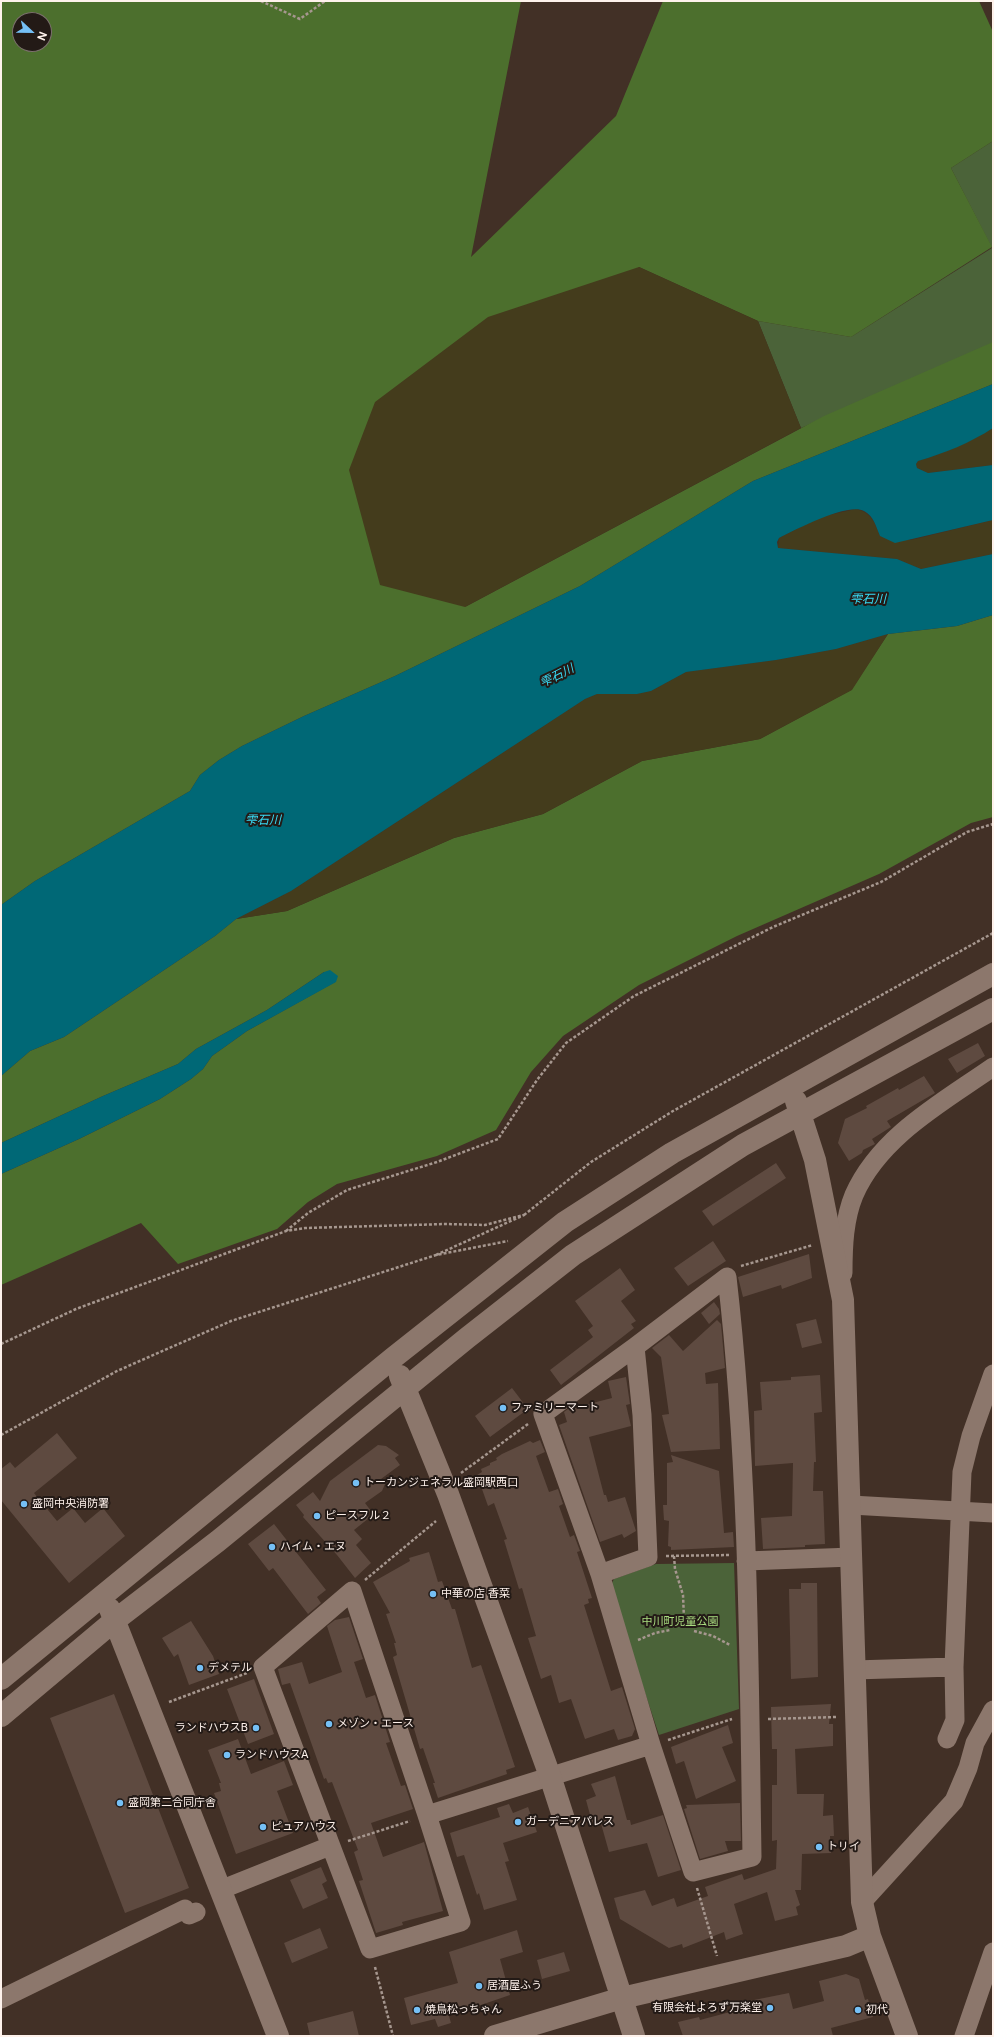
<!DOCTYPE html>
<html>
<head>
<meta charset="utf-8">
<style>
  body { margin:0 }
  #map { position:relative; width:994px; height:2037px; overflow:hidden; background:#423026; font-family:Inter,sans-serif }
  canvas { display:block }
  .frame { position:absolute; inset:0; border:2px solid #fef2ec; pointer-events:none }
  .north { position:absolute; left:12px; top:12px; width:40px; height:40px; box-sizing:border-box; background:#231a16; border:1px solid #7b706c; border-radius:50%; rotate:112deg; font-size:11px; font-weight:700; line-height:16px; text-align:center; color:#fef2ec }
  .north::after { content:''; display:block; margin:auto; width:14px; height:18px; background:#75c0f6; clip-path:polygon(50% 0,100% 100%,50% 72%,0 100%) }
</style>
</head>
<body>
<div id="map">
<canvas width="994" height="2037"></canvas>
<div class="frame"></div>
<div class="north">N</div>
</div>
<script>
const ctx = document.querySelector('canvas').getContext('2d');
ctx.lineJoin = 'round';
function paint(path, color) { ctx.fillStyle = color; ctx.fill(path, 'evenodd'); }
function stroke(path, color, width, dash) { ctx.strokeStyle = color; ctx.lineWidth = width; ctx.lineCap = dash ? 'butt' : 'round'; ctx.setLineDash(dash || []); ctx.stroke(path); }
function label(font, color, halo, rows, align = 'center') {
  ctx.font = font + ' Inter,"Noto Sans JP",sans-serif'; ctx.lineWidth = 4; ctx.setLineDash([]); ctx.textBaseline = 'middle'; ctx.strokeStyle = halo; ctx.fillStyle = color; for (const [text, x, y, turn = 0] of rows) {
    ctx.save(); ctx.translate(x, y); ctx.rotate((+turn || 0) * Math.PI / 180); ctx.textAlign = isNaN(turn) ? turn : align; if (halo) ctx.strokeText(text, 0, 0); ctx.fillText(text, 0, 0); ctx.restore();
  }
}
paint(new Path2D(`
  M993,141v202l-192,85 -43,-107 93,16 141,-89 -41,-80z
  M734,1563l5,146 -80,26 -49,-148 4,-8 42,-15z`), '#4b6339');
paint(new Path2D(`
  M1,1h520l-50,256 145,-141 47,-115h316l14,31v109l-42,27 41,79 -141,90 -93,-16 -119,-54 -174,340 359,-191 169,-74v42l-240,97 -173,105 -185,90 -91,40 -62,30 -23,14 -19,15 -10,16 -155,90 -34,24zM20,20h24v24h-24z
  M993,615v202l-22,6 -92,51 -142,62 -98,49 -76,51 -32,36 -35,58 -59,26 -100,28 -29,18 -31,27 -99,35 -37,-41 -140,62v-111l78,-35 81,-40 31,-20 12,-10 9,-13 35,-25 88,-49 -11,-10 -57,38 -71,39 -18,15 -75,32 -102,47v-67l29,-25 34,-14 151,-101 21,-17 51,-8 167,-73 89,-24 99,-53 118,-22 91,-49 37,-56 69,-8z`), '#4c6f2d');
paint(new Path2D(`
  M639,267l119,54 43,107 -336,179 -85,-22 -31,-115 26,-68 113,-85z
  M993,428v37l-65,8 -11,-5 -1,-4 2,-3c27,-8 51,-19 75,-33z
  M856,509c15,3 19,14 24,27l31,4 82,-20v34l-72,15 -24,-10 -119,-11 1,-10 41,-21z
  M888,634l-36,56 -92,49 -118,22 -99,53 -89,24 -167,73 -51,8 55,-28 294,-192 12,-5h40l14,-3 35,-19 90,-12 60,-11z`), '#443c1c');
paint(new Path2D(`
  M993,384v44c-23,15 -48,25 -75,33l-2,3 1,4 11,5 65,-8v55l-98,23 -15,-7c-4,-9 -6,-20 -16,-25 -16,-9 -69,19 -85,27l-2,4 1,6 119,11 24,10 72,-15v61l-36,11 -69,8 -52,15 -60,11 -90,12 -35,19 -14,3h-40l-12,5 -294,192 -55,28 -21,17 -151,101 -34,14 -29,25v-171l34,-24 155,-90 10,-16 19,-15 23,-14 62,-30 91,-40 185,-90 173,-105z
  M330,970l8,6 -2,6 -89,49 -35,25 -9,13 -12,10 -31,20 -81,40 -78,35v-31l102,-47 75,-32 18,-15 71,-39 57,-38z`), '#006876');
paint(new Path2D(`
  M978,1043l7,13 -28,17 -9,-14z
  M924,1076l11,17 -48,28 4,6 -19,12 3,5 -12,6 -1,3 -13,8 -11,-18 7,-24 22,-11 -1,-2 32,-18 1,2z
  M776,1163l10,15 -73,48 -11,-15z
  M713,1241l13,20 -38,25 -14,-18z
  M809,1254l3,24 -30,11 -1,-4 -38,12 -5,-20z
  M620,1268l15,22 -14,11 15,20 -5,3 3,4 -73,57 -11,-15 43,-33 -5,-7 5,-4 -18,-25z
  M714,1302l5,7 1,5 -11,10 -8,-11z
  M816,1319l6,24 -20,5 -6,-24z
  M717,1320l4,4 4,44 -20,5 1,11 12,-1 2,66 -49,3 -9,-37 7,-1 -8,-57 -9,-9 17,-13 14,16z
  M820,1375l2,37 -8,1 2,49h-2l-1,29h10l2,53 -20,1v2l-42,2 -2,-31 31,-2 1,-53 -38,3 -1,-55 8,-1 -2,-28 31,-2v-3z
  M626,1377l4,27 -4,1 5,21 -42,11 15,58h2l2,7 17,-5 11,34 -12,7 -2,-4 -22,8 -41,-117 8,-3 -3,-10 8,-6 5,-1v2l35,-9 -4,-17z
  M512,1388l16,21 -38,28 -15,-21z
  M57,1433l20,25 -43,35 23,28 16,-13 12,15 18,-15 22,28 -56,47 -68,-83v-31l9,-7 5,6z
  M540,1440l5,12 -9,4 13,36 9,-3 5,15 -4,2 11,31 4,-2 6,16 -3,1 15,46 -4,1 1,4 -5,2 27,86 11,-4 13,42 -3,7 -14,4 -4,-11 -29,10 -14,-40 -12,4 -8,-28 -10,4 -13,-41 8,-2 -14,-48 -3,1 -15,-49 3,-1 -13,-36 -6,3 -11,-31 5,-3 -1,-3 9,-4v-2l7,-3 -1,-2 6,-4 28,-13 3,2z
  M378,1445l8,1 13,9 -4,3 5,7 -19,14 4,5 -3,7 -17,12 6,8 -4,3 2,4 -15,12 8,9 -6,6 15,18 -16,15 -18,-23 -34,-38 1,-2 -8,-10 17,-13 7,9 10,-20z
  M671,1455l48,16 5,62 9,-1 1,15 -63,3v-3l-3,-1 1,-25 -5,-1 -1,-15h4v-42l6,-1z
  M274,1524l52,66 -9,7 4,6 -13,11 -35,-46 -4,3 -21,-27z
  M429,1552l9,30 4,-1 10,28h3l17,59 9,-3 34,102 -9,3 1,4 -69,24 -5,-15h2l-12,-35 -3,1 -27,-92 4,-2 -3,-12h2l-10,-29 4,-1 -17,-31 37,-21 -1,-3z
  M801,1583h16l1,94 -27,2 -2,-90h12z
  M349,1617l14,42 -9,3 12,36 9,-3 15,47 -4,1 15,43 4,-1 8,24 -42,14 12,34 41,-15 19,69 -41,11 1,3 -27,8 -17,-52 4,-1 -9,-28 4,-2 -26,-68 -4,1 -2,-5 -2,1 -34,-96 -8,2 -4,-16 24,-7 7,22 33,-12 -15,-46 8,-6z
  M191,1621l22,35 6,18 -30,11 -11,-31 -4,3 -12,-19z
  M254,1679l20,55 -26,10 -21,-55z
  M114,1694l75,194 -64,25 -75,-195z
  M831,1704l-2,20h4v22l-38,3 2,45h27l-1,22 10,-1 1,21h-4l1,17 -29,1 -1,36h-6l5,15 -4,2 2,8 -23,6 -8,-29 -33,12 9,30 -17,6 -2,-8 -41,16 -1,-4 -13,4 -49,-29 -6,-21 31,-8 7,16 22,-8 3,9 31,-11 -3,-9 37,-13 2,6 32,-11 1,-29 -5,1v-56h5v-36h-5l-1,-42z
  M728,1725l5,18 -11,4 14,34 -40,18 -12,-38 -8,3 -5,-17z
  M238,1739l13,35 33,-13 9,24 -16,6 16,42 -57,21 -22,-61 7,-2 -2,-8h2l-13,-33z
  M615,1776l12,44h3l1,5 32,-10 18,55 -23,7 -11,-34 -38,9 -9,-32 -8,2 -6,-22 10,-4 -5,-12z
  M740,1803l1,38h-16l3,10 -28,8 -16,-50 3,-1 -1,-3z
  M509,1804l4,9 15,-6 9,25 -34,11 6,18 -4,1 12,38 -33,10 -5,-17 -2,2 -13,-40 -7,2 -7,-24 50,-16 -3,-9z
  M321,1867l6,14 -5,3 6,14 -25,11 -13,-29z
  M320,1928l8,20 -36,15 -8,-20z
  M517,1930l6,22 -23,7 10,36 -61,21 2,7 -13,4 -3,-8 -24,6 -7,-27 54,-15 -9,-31z
  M564,1952l6,19 -28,8 -5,-19z
  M846,1974l13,5 6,21 3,-1 5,18 -42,11 2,8h-150l-5,-14 21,-5 1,3 45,-12 -1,-6 45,-9 4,16 31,-8 -5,-20z
  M353,2011l6,25h-49l-3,-13z`), '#5e4a40');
stroke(new Path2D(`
  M261,1l39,18 25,-18
  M524,1215l67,-53 82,-51 320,-178
  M286,1231l22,-18 39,-23 90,-28 61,-23 39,-59 29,-37 68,-47 139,-69 108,-45 86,-50 26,-8
  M741,1266l72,-21
  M1,1344l75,-35 210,-78 19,-3 141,-4 39,1 39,-10 -88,40
  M1,1435l116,-64 114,-50 205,-66 72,-14
  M461,1473l67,-49
  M666,1556l63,-1
  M674,1556l1,13 8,26 1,24
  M365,1580l71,-59
  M694,1631l19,5 17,9
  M638,1640l17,-7 15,-3
  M169,1702l78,-29
  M768,1719l69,-2
  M668,1740l64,-21
  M348,1841l62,-20
  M697,1888l20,68
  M375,1967l18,69`), '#a6978f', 2.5, [3, 2]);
stroke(new Path2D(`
  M843,1273c0,-26 1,-54 11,-78 26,-59 89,-93 139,-128
  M727,1277c22,192 22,386 25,580l-59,15 -42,-127 -51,-171 -57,-160 92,-67z
  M851,1505l142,8
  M746,1561l106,-4
  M600,1574l48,-17 -6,-142 -7,-68
  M352,1591l75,224 34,107 -91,27 -107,-282z
  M854,1670l100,-3
  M947,1739l8,-19 -1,-53 8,-195 9,-36 22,-62
  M427,1815l224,-70
  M220,1890l110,-44
  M862,1902l92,-101 14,-33 7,-25 18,-33
  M1,1999l184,-90 4,6 7,-3
  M964,2036l29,-84`), '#8c776c', 19);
stroke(new Path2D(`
  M796,1101l19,59 28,140 19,602 8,34 37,100
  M400,1376l48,118 102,282 84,260
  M110,1609l168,427
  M1,1679l392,-321 172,-136 107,-69 321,-179
  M1,1716l113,-95 104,-80 249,-203 106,-83 170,-110 250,-136
  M495,2036l127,-38 224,-52 24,-10`), '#8c776c', 22);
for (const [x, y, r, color] of [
  [503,1408,4,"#75c0f6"],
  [356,1483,4,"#75c0f6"],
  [24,1504,4,"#75c0f6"],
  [317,1516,4,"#75c0f6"],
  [272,1547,4,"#75c0f6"],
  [433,1594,4,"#75c0f6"],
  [200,1668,4,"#75c0f6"],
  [329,1724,4,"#75c0f6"],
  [256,1728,4,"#75c0f6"],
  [227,1755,4,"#75c0f6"],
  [120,1803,4,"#75c0f6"],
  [518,1822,4,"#75c0f6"],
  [263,1827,4,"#75c0f6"],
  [819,1847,4,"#75c0f6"],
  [479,1986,4,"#75c0f6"],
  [770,2008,4,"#75c0f6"],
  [417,2010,4,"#75c0f6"],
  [858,2010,4,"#75c0f6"]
]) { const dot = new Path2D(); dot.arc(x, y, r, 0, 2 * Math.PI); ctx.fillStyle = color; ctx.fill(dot); stroke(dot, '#231a16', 1.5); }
label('11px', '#fef2ec', '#231a16', [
  ["ファミリーマート",511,1408],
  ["トーカンジェネラル盛岡駅西口",364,1483],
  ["盛岡中央消防署",32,1504],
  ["ピースフル２",325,1516],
  ["ハイム・エヌ",280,1547],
  ["中華の店 香菜",441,1594],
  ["デメテル",208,1668],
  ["メゾン・エース",337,1724],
  ["ランドハウスB",248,1728,"right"],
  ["ランドハウスA",235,1755],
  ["盛岡第二合同庁舎",128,1803],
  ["ガーデニアパレス",526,1822],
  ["ピュアハウス",271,1827],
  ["トリイ",827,1847],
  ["居酒屋ふう",487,1986],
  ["有限会社よろず万楽堂",762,2008,"right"],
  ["焼鳥松っちゃん",425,2010],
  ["初代",866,2010]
], 'left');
label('11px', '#aade81', '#231a16', [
  ["中川町児童公園",680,1622]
]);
label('italic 12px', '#38ddf7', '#231a16', [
  ["雫石川",868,599],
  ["雫石川",557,676,-27],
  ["雫石川",263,820]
]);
</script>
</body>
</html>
